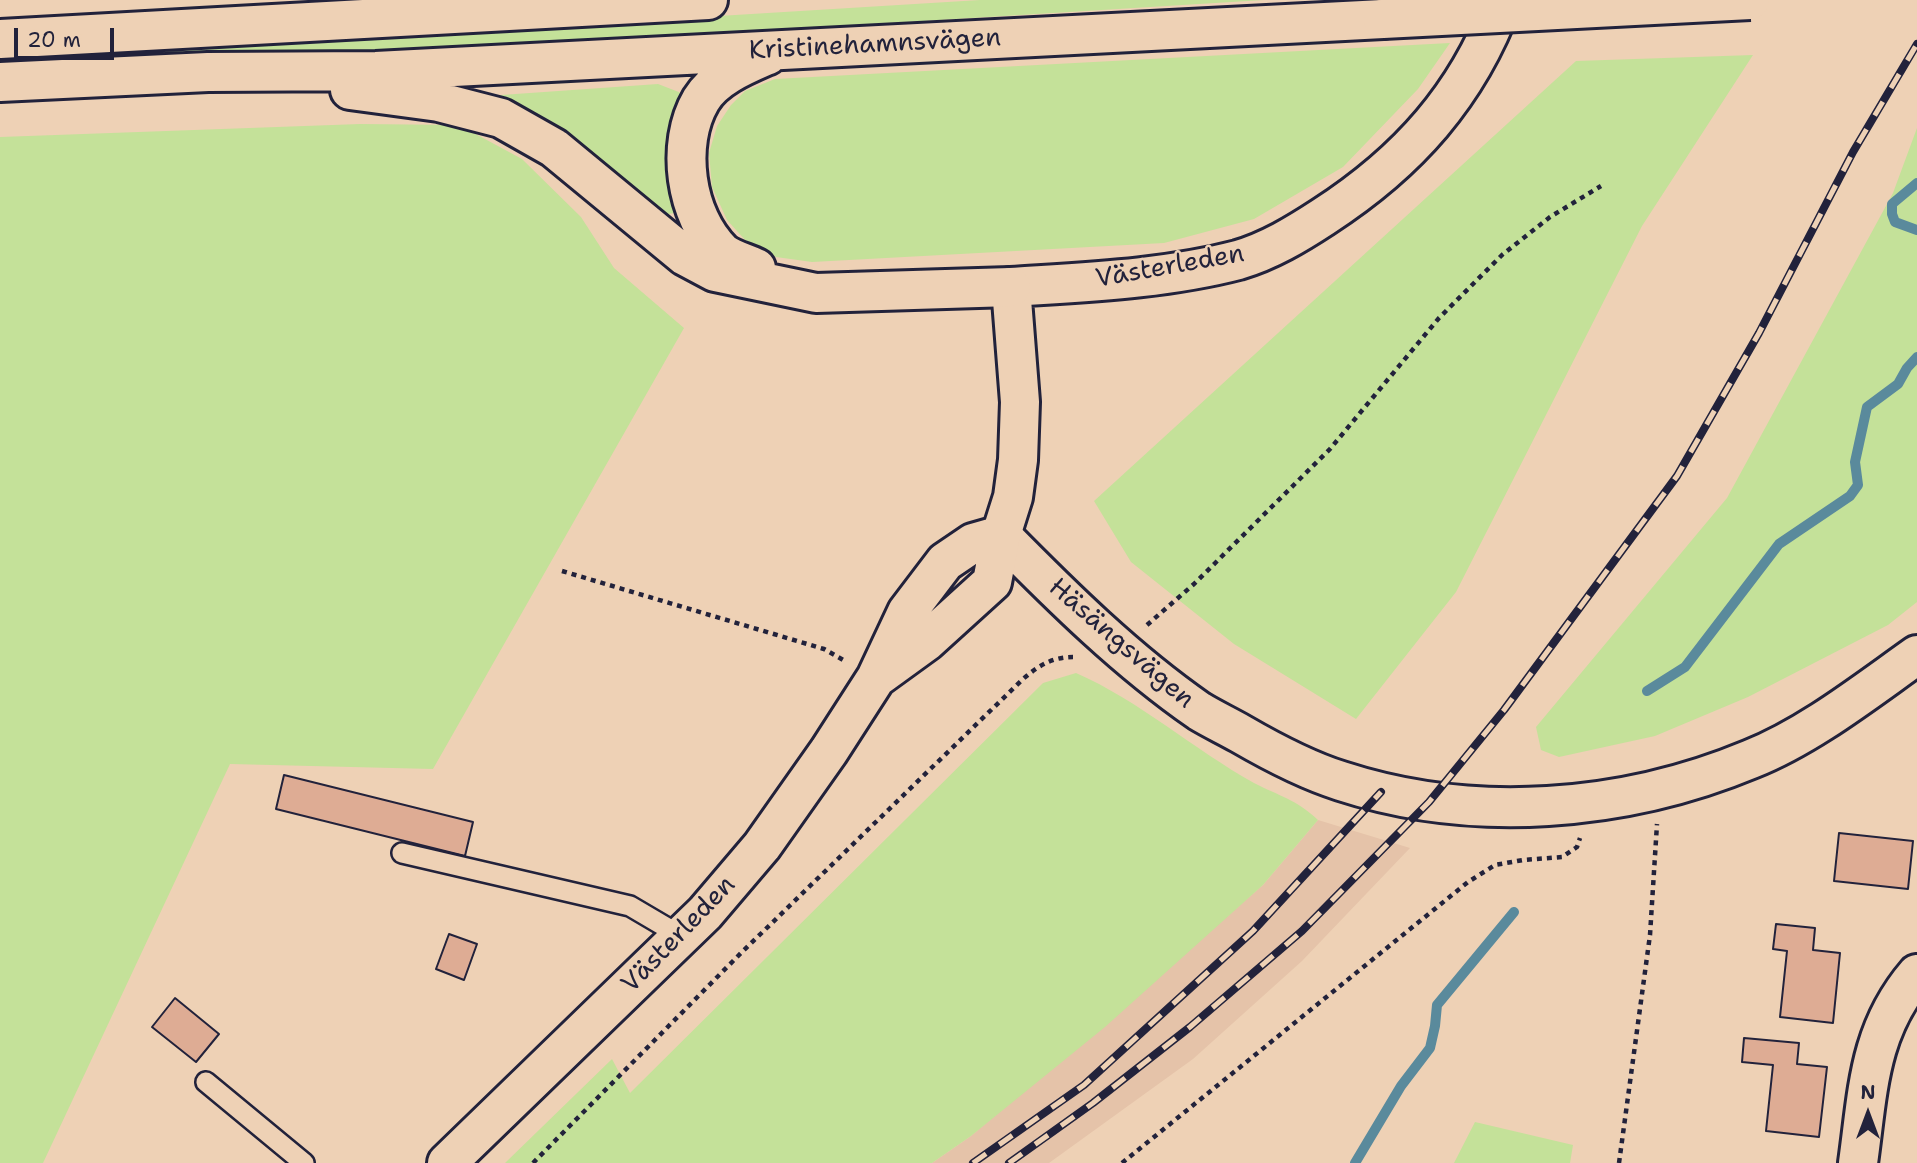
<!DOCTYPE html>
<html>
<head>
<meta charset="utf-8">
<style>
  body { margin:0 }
  #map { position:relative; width:1917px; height:1163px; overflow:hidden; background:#eed1b5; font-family:"Shantell Sans",sans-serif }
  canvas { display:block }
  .north { position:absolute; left:1833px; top:1079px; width:70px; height:70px; -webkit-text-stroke:5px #eed1b5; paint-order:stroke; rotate:0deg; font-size:19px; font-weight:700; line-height:28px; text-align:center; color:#22223b }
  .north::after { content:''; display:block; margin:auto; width:24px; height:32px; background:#22223b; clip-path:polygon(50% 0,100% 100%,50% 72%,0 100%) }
  .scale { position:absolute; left:14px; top:28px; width:100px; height:32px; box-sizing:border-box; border:4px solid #22223b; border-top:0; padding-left:9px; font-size:21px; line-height:24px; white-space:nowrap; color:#22223b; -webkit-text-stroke:5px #eed1b5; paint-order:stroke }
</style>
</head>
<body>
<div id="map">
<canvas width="1917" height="1163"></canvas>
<div class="north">N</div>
<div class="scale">20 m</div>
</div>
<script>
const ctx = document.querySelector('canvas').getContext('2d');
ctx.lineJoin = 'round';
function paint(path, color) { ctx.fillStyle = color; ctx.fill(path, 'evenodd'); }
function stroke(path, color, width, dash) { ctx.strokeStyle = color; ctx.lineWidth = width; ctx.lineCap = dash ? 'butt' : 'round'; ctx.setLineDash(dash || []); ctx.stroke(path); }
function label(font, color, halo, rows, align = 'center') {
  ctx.font = font + ' "Shantell Sans",sans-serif'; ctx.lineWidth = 5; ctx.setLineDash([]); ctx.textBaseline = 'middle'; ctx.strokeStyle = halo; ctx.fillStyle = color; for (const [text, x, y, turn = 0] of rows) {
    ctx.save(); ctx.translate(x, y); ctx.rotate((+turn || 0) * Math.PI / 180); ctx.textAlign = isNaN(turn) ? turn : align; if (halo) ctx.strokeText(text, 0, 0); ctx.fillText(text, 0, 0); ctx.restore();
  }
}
paint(new Path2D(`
  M1318,820l92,28 -108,113 -109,98 -144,104h-117l39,-27 292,-251z`), '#e5c3a9');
paint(new Path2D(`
  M980,0h284l-1167,72 1,-18z
  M1450,43l-32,46 -75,78 -89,52 -90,24 -352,19 -36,-5 -30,-16 -19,-21 -15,-33 -3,-34 8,-27 14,-21 14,-14 30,-12z
  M1753,55l-111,171 -186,366 -100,127 -122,-75 -103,-82 -37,-61 482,-440z
  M658,84l26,10 -13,42 -3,42 11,34 -20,4 -58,-55 -48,-38 -66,-27z
  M360,124l99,1 63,34 59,58 33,51 70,60 -251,441 -203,-5 -187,399h-43v-1026z
  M1917,128v474l-29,23 -140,72 -93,39 -96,21 -18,-7 -5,-23 191,-229 166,-305z
  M1076,673c64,28 117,76 178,110 25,13 42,16 64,37l-55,65 -158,142 -134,109 -39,27h-427l107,-104 18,34 413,-410z
  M1475,1122l98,23 -3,18h-116z`), '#c4e199');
stroke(new Path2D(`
  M1917,183l-25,21v10l3,8 22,8
  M1647,691l38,-24 94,-123 71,-48 8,-11 -3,-23 12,-55 31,-23 9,-16 10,-11
  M1355,1163l46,-77 29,-38 5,-22 2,-21 77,-93`), '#5a8a9c', 10);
const building = new Path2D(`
  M284,775l189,47 -8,34 -189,-47z
  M1839,833l74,8 -5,48 -74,-8z
  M1776,924l39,4 -2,22 27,3 -7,70 -53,-6 7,-66 -14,-2z
  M449,934l28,10 -13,36 -28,-11z
  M175,998l44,36 -23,28 -44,-35z
  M1744,1038l55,5 -2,21 30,3 -8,70 -53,-6 7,-66 -31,-3z`);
paint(building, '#deac94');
stroke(building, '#22223b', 2);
const service = new Path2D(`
  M402,853l228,53 51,30
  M206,1082l98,81`);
const minor = new Path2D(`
  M1001,535c61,62 126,126 198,176 13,8 28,15 42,23 31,18 65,36 100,47 132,43 283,31 410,-22 58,-23 115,-68 166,-104
  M1858,1163c10,-71 10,-132 59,-189`);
const tertiary = new Path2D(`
  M876,678l51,-37 65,-59 9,-47 12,-38 5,-37 2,-58 -9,-115c75,-5 154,-8 227,-27 31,-9 59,-26 85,-43 85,-55 145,-122 180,-217
  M447,1163l258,-250 57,-67 67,-95 47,-73 31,-66 38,-50 28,-19 28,-8`);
const trunk = new Path2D(`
  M0,39l708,-39
  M0,82l208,-10 168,-1 1007,-52
  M350,90l89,12 62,16 53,30 131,108 30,16 101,21 195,-6
  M756,268c-10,-5 -26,-9 -34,-16 -37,-36 -47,-108 -21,-152 14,-23 44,-35 67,-45`);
stroke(service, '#22223b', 24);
stroke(minor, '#22223b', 44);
stroke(tertiary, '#22223b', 44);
stroke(trunk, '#22223b', 44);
stroke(new Path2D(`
  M562,571l262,78 21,12
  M1147,625l47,-41 136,-135 109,-131 63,-63 48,-38 51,-31
  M533,1163l208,-210 282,-274c15,-13 29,-22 50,-22
  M1122,1163l346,-281 27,-17 28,-5 39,-3 15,-10 3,-9
  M1619,1163l31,-228 7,-111`), '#22223b', 4.5, [5, 5]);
stroke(service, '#eed1b5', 19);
stroke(minor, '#eed1b5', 38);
stroke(tertiary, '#eed1b5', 38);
stroke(trunk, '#eed1b5', 38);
const rail = new Path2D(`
  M973,1163l111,-78 169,-154 128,-139
  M1009,1163l84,-60 97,-76 112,-96 127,-129 75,-92 173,-234 82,-143 94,-181 64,-108`);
stroke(rail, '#22223b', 8);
stroke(rail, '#eed1b5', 5, [16]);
const trunkBridge = new Path2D(`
  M1383,19l367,-19`);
stroke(trunkBridge, '#22223b', 44, []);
stroke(trunkBridge, '#eed1b5', 38);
label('26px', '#22223b', '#eed1b5', [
  ["Kristinehamnsvägen",875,45,-3],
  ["Västerleden",1170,267,-10],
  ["Häsängsvägen",1121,644,41],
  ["Västerleden",679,935,-46]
]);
</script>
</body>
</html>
